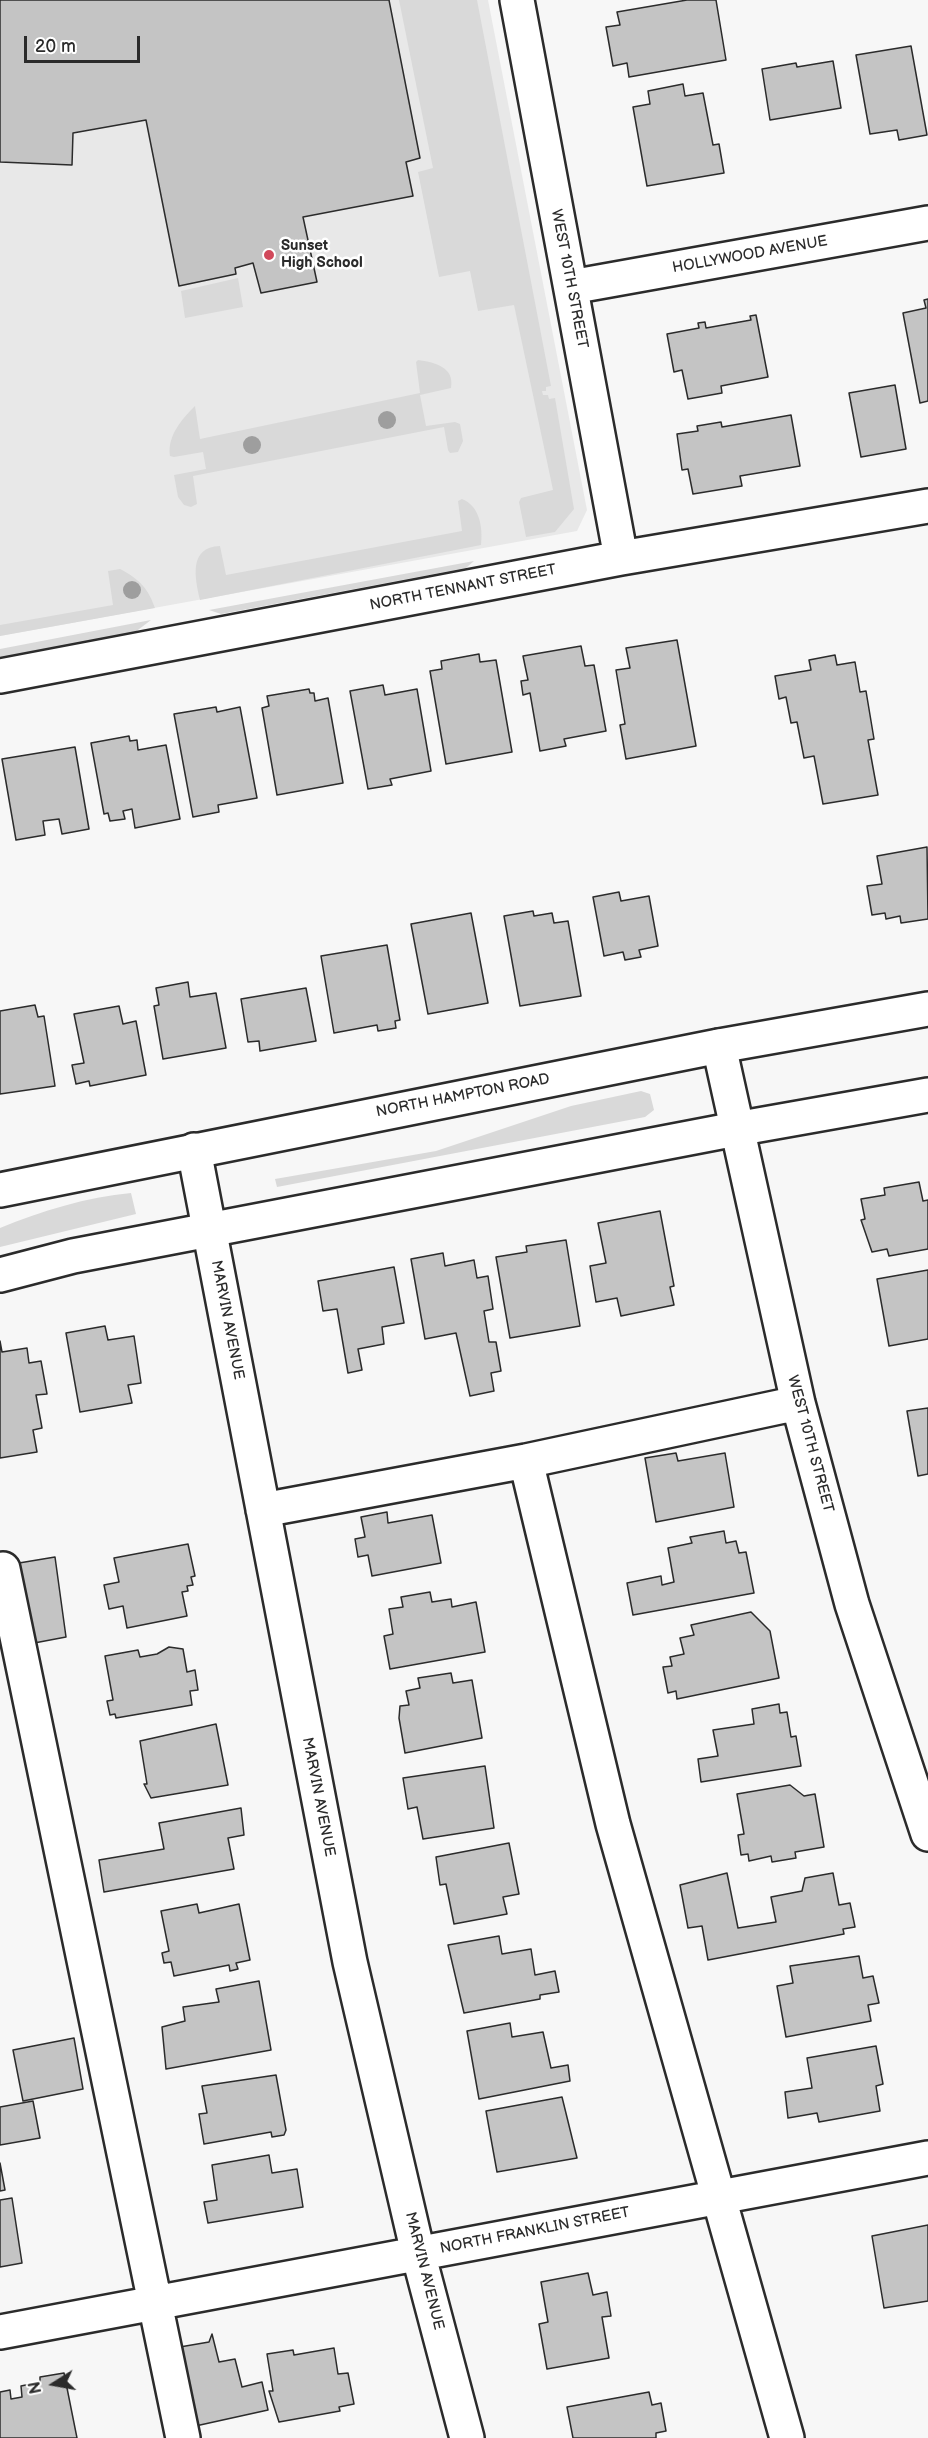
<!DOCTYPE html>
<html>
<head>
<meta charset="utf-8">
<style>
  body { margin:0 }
  #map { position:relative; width:928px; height:2438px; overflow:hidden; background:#f7f7f7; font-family:"Balsamiq Sans",sans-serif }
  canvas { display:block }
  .north { position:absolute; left:24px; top:2354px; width:60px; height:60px; -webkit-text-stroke:4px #fff; paint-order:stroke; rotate:259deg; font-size:16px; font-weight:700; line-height:24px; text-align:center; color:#2b2b2b }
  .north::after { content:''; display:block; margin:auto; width:21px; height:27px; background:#2b2b2b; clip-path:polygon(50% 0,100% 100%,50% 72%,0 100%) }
  .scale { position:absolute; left:24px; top:36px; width:116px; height:27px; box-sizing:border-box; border:3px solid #2b2b2b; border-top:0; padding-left:8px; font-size:18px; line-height:21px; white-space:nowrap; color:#2b2b2b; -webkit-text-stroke:4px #fff; paint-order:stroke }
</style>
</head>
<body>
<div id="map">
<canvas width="928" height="2438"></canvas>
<div class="north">N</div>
<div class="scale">20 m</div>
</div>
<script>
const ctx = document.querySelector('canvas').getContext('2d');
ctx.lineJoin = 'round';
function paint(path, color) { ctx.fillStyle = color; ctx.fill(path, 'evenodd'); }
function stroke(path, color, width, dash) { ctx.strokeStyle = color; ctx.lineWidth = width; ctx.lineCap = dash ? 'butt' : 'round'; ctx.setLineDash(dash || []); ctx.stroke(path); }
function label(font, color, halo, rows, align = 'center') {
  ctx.font = font + ' "Balsamiq Sans",sans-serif'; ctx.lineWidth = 5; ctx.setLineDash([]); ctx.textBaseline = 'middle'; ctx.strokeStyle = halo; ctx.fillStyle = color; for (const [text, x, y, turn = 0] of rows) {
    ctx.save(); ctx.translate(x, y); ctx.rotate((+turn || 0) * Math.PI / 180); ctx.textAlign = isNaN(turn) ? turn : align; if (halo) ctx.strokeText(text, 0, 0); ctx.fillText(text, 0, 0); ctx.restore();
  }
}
paint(new Path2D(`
  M0,0h488l99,510 -10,21 -577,105z`), '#e8e8e8');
paint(new Path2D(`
  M399,0h78l74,386 -5,1v4h-4l1,4h5l1,4 6,-1 19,111 -19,23 -29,5 -7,-35 2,-4 32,-8 -39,-185 -36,6 -8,-40 -31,6 -21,-105 15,-4z
  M238,278l5,29 -58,11 -4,-27z
  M418,360c16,2 37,7 33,28l-31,7 6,31 29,-4 5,2 3,17 -5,11 -8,1 -2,-3 -4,-23 -251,49 4,28 -6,3 -7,-2 -6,-8 -4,-22 32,-6 -3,-17 -29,5 -4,-1c-3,-20 12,-37 25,-50l5,33 220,-46 -4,-31z
  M462,499c18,7 21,29 19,46l-281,55c-5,-21 -12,-53 20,-54l6,29 236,-44 -4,-30z
  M474,561l-8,7 -245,46 -12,-4z
  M120,569c19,10 28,19 35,39l-155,28v-11l113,-20 -5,-34z
  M151,620l-17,13 -134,26v-10z
  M641,1091l9,3 4,16 -9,7 -368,70 -2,-8 161,-28 135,-45z
  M131,1193l5,21 -136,33v-19c41,-17 87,-31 131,-35z`), '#d9d9d9');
const building = new Path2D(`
  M0,0h389l31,158 -14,4 7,34 -110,21 14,65 -56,11 -8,-30 -18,5 1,6 -57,12 -33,-166 -73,13 -1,32 -72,-3z
  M687,0h29l10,60 -97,17 -2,-14 -14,3 -7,-39 14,-2 -3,-13z
  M911,46l16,89 -28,5 -2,-10 -27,4 -14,-79z
  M833,61l8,47 -71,12 -8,-51 34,-6 1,4z
  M683,84l2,12 18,-3 10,52 6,-1 5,29 -77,13 -14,-79 17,-3 -2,-13z
  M928,299v102l-8,2 -17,-90 23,-5 -2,-8z
  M756,315l12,62 -47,9 1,7 -34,6 -6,-29 -8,2 -7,-38 32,-6 -1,-5 7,-1 1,6 45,-8 -1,-4z
  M895,385l11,64 -45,8 -12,-64z
  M791,415l9,51 -60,10 2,10 -49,8 -5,-25 -6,1 -5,-36 21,-3 -1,-5 24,-4 1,5z
  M677,640l19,106 -70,13 -6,-34 5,-1 -9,-54 14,-2 -4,-20z
  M581,646l4,20 9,-1 12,66 -42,8 2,7 -26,5 -10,-58 -7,2 -2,-14 7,-1 -5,-24z
  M479,654l1,8 16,-2 16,92 -66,12 -16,-93 12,-2 -1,-8z
  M835,655l2,10 18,-3 5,30 6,-1 8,48 -6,1 10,55 -55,9 -9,-48 -10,2 -7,-36 -6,1 -5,-26 -7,2 -4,-23 36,-6 -2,-10z
  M383,685l2,10 32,-6 14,82 -41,8 2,6 -24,4 -18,-98z
  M309,689l1,4h4l1,8 13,-3 15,85 -66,12 -15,-87 7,-2 -2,-10z
  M216,707l1,5 23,-5 17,91 -39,7 1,7 -26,5 -19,-103z
  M129,736l1,5 7,-1 1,10 28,-5 14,74 -45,9 -3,-19 -9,2 2,8 -15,2 -2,-8 -4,1 -13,-71z
  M75,747l14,82 -27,5 -3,-15 -16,2 2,14 -29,5 -14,-81z
  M927,847l1,72 -27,4 -1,-7 -14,3 -1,-6 -13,2 -5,-29 15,-2 -5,-28z
  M619,892l2,9 28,-5 9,50 -19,4 2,7 -16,3 -2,-8 -19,4 -11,-59z
  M533,911l1,5 18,-3 2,10 14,-2 13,75 -61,10 -16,-90z
  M471,913l17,90 -60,11 -17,-90z
  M387,945l13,75 -5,1 1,7 -18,3 -1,-6 -43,8 -13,-77z
  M188,982l2,15 26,-4 10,55 -63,11 -9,-53 5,-1 -3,-17z
  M306,988l10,53 -56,10 -1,-10 -11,1 -7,-43z
  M35,1005l3,12 6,-1 11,70 -55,8v-83z
  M119,1006l4,18 13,-3 10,54 -56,11 -1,-5 -13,3 -4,-19 12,-2 -10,-49z
  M919,1182l4,19 5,-1v49l-39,7 -2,-7 -15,3 -11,-32 4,-1 -4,-20 24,-4 -1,-7z
  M660,1211l14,75 -4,1 4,18 -53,11 -4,-18 -21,4 -6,-36 16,-3 -8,-40z
  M566,1240l14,86 -70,12 -14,-81 31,-5 -1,-6z
  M443,1253l2,13 29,-6 3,18 11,-2 5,33 -9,2 5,31h7l5,29 -10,2 3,18 -24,5 -14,-63 -31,6 -14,-80z
  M394,1267l10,56 -22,4 2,17 -26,5 4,21 -14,3 -11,-64 -14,2 -5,-30z
  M928,1270v69l-39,7 -12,-67z
  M105,1326l3,14 26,-4 7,47 -13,2 4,18 -52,9 -14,-79z
  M0,1341l2,11 25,-4 2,15 12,-2 6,33 -11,1 6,33 -9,2 4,22 -37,6z
  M928,1408v66l-10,2 -11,-65z
  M676,1453l2,8 47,-8 9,54 -78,15 -11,-64z
  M387,1512l1,11 44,-8 9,48 -69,13 -4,-21 -10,2 -3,-18 10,-2 -4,-20z
  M724,1531l2,12 10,-2 3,12 7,-1 8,41 -121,22 -6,-32 34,-7 1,9 12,-3 -6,-34 24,-5 -2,-6z
  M188,1544l7,32 -4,1 2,8 -6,1 1,5 -6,1 5,24 -60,12 -4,-22 -14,3 -5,-24 15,-3 -5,-24z
  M55,1557l11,80 -37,7 -3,-41 -7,-40z
  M430,1592l2,10 19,-3 1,8 24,-5 9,50 -95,17 -6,-33 9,-2 -4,-25 14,-2 -2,-10z
  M751,1612l19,19 9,47 -102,21 -1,-8 -8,2 -5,-26 9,-1 -2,-9 14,-3 -4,-16 14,-3 -3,-10z
  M169,1647l14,2 4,23 8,-2 3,20 -8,1 2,14 -76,13 -1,-4 -5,1 -3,-14 6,-1 -8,-44 33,-6 2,7 17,-3z
  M451,1673l2,10 19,-3 10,58 -77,15 -6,-35 1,-12 9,-1 -3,-14 14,-3 -2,-10z
  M779,1704l1,9 7,-1 4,25 5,-1 5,30 -100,16 -3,-23 20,-3 -5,-26 41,-6 -2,-15z
  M216,1724l12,61 -77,13 -7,-14h3l-7,-43z
  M485,1766l9,62 -71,11 -6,-32 -9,2 -5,-31z
  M790,1785l14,11 11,-2 9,53 -29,5 1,6 -24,4 -1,-6 -22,5 -1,-7 -7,1 -3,-20 6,-1 -7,-40z
  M241,1808l3,27 -16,3 6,31 -130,23 -5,-32 65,-11 -5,-26z
  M509,1843l10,51 -16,3 4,17 -53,10 -8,-40 -6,1 -4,-28z
  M727,1873l11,55 38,-6 -5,-25 31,-6 3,-13 28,-5 6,32 11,-2 5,24 -12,2 1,5 -136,26 -6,-34 -14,2 -8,-43z
  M197,1904l2,9 40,-9 11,56 -14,3 2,6 -8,2 -1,-6 -55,11 -3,-14 -7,1 -2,-10 7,-2 -8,-40z
  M499,1936l3,18 29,-5 4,26 20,-4 4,21 -19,3v4l-76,14 -16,-68z
  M859,1956l4,22 10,-2 6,27 -11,2 3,16 -85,16 -9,-51 16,-3 -3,-17z
  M259,1981l12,69 -105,19 -4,-42 23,-6 -2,-14 36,-5 -3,-13z
  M510,2023l2,14 31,-5 8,36 17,-3 2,16 -91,18 -12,-68z
  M74,2038l9,51 -60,12 -10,-51z
  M876,2046l7,38 -7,2 4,25 -61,11 -2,-9 -29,5 -3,-26 27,-4 -5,-30z
  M276,2075l10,55 -2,5 -12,2 -1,-5 -67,12 -5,-30 8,-1 -5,-27z
  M562,2097l15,61 -80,14 -11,-61z
  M33,2101l7,37 -40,7v-38z
  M269,2155l3,18 25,-4 6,38 -95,16 -4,-21 13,-2 -5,-35z
  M0,2163l5,27 -5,1z
  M12,2198l10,65 -22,4v-67z
  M928,2225v76l-44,7 -12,-72z
  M588,2273l5,22 14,-3 4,24 -9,1 7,41 -62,11 -8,-45 9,-2 -7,-40z
  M212,2334l7,28 16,-3 7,28 20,-5 6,28 -77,17 -17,-79 35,-6z
  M334,2348l4,26 10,-1 6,31 -15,3 1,4 -61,11 -10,-31h4l-6,-37 26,-4 1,5z
  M64,2373l13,65h-77v-46l10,-2 1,9 11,-2 -1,-11 19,-4v-5z
  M649,2392l3,13 9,-2 5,28 -10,2v5h-83l-6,-31z`);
paint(building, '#c4c4c4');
stroke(building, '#2b2b2b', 1.5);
const minor = new Path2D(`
  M517,0l104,558
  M571,287l357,-64
  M0,676l621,-118 307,-52
  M719,1046l79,357 54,201 76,230
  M194,1150l156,812 68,291 49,185
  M526,1461l87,363 174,614
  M263,1510l263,-49 272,-58
  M3,1569l180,869
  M0,2332l928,-174`);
const major = new Path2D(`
  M0,1190l719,-144 209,-37
  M0,1275l73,-19 663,-127 192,-34`);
stroke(minor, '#2b2b2b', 38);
stroke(major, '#2b2b2b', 38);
stroke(minor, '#fff', 33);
stroke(major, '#fff', 33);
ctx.fillStyle = '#9e9e9e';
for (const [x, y] of [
  [387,420],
  [252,445],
  [132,590]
]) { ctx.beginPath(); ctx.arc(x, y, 9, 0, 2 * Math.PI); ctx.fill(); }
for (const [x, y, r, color] of [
  [269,255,6,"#d1495b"]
]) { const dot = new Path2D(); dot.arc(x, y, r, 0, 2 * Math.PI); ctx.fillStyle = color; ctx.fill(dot); stroke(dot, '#fff', 2); }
label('bold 15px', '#2b2b2b', '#fff', [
  ["Sunset",281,246],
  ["High School",281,263]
], 'left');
label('15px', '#2b2b2b', '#fff', [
  ["HOLLYWOOD AVENUE",750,255,-10],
  ["WEST 10TH STREET",569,279,79],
  ["NORTH TENNANT STREET",463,588,-11],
  ["NORTH HAMPTON ROAD",463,1096,-11],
  ["MARVIN AVENUE",227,1320,79],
  ["WEST 10TH STREET",810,1444,75],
  ["MARVIN AVENUE",318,1797,79],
  ["NORTH FRANKLIN STREET",535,2231,-11],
  ["MARVIN AVENUE",424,2271,76]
]);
</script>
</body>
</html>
